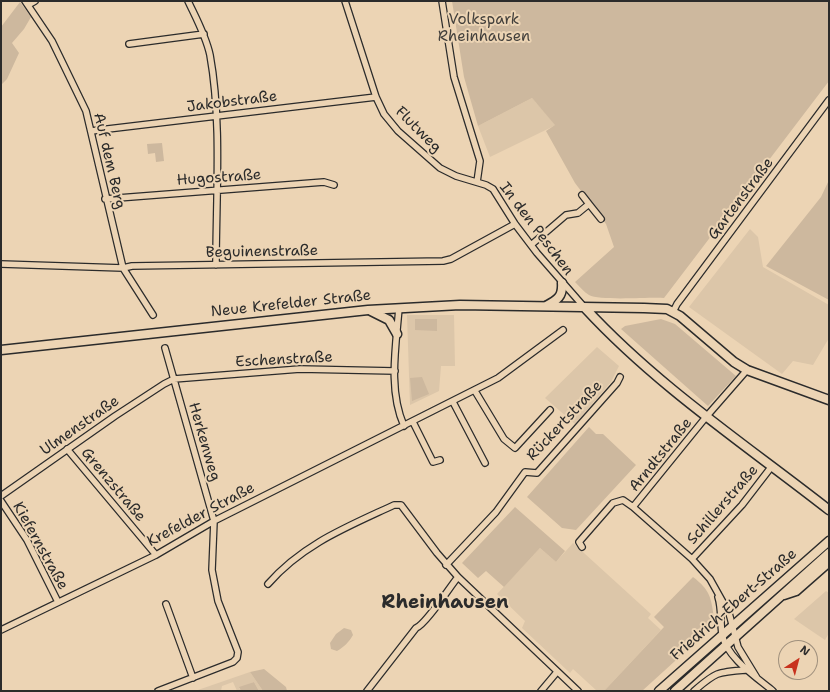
<!DOCTYPE html>
<html>
<head>
<meta charset="utf-8">
<style>
  body { margin:0 }
  #map { position:relative; width:830px; height:692px; overflow:hidden; background:#ecd4b4; font-family:"Shantell Sans",sans-serif }
  canvas { display:block }
  .frame { position:absolute; inset:0; border:2px solid #2b2b2b; pointer-events:none }
  .north { position:absolute; left:778px; top:640px; width:40px; height:40px; box-sizing:border-box; background:#ecd4b4; border:1px solid #9f907d; border-radius:50%; rotate:36deg; font-size:11px; font-weight:700; line-height:16px; text-align:center; color:#2b2b2b }
  .north::after { content:''; display:block; margin:auto; width:14px; height:18px; background:#c8321e; clip-path:polygon(50% 0,100% 100%,50% 72%,0 100%) }
</style>
</head>
<body>
<div id="map">
<canvas width="830" height="692"></canvas>
<div class="frame"></div>
<div class="north">N</div>
</div>
<script>
const ctx = document.querySelector('canvas').getContext('2d');
ctx.lineJoin = 'round';
function paint(path, color) { ctx.fillStyle = color; ctx.fill(path, 'evenodd'); }
function stroke(path, color, width, dash) { ctx.strokeStyle = color; ctx.lineWidth = width; ctx.lineCap = dash ? 'butt' : 'round'; ctx.setLineDash(dash || []); ctx.stroke(path); }
function label(font, color, halo, rows, align = 'center') {
  ctx.font = font + ' "Shantell Sans",sans-serif'; ctx.lineWidth = 4; ctx.setLineDash([]); ctx.textBaseline = 'middle'; ctx.strokeStyle = halo; ctx.fillStyle = color; for (const [text, x, y, turn = 0] of rows) {
    ctx.save(); ctx.translate(x, y); ctx.rotate((+turn || 0) * Math.PI / 180); ctx.textAlign = isNaN(turn) ? turn : align; if (halo) ctx.strokeText(text, 0, 0); ctx.fillText(text, 0, 0); ctx.restore();
  }
}
paint(new Path2D(`
  M532,98l24,27 -66,32 -12,-31z
  M750,229l8,8 5,30 66,38v33l-16,27 -20,-4 -11,13 -93,-67z
  M407,315h47l1,51h-14l-2,25 -29,14z
  M597,347l22,19 -8,16 -36,42 -30,-26z
  M573,543l78,71 -3,4 13,12 -57,61h-7l-24,-22 -3,4 -48,-45 3,-7 -28,-27 43,-46 16,14z
  M826,591l3,2v40l-4,7 -31,-21z
  M250,672l13,19h-4l-5,-9 -15,6 2,3h-4l-4,-9 -11,4 -1,5h-26z`), '#dcc6a9');
paint(new Path2D(`
  M452,1h377v80l-165,217c-16,-1 -64,3 -75,-3 -5,-3 -9,-8 -14,-13l39,-35 -8,-23 -31,-41 -29,-52 9,-6 -23,-27 -54,28 -14,-49z
  M20,2l11,15 -7,12 -12,14 7,10 -12,26 -6,6v-58z
  M162,143l2,18 -8,1 -1,-9 -7,1 -1,-10z
  M829,180v120l-63,-34 55,-69z
  M415,319h22v12l-22,-1z
  M661,319l14,5 61,52 -28,30 -87,-77 4,-3z
  M422,377l7,17 -17,7 -2,-23z
  M589,427l7,7h7l33,31 -60,65 -14,-2 -35,-31z
  M515,507l50,44 -9,11 -16,-14 -36,39 -18,-16 -8,7 -16,-15z
  M693,577c17,13 18,20 21,41l-39,43 -33,30h-38l60,-64 -10,-10z
  M344,628l7,2 2,5c-4,7 -9,12 -16,16l-6,-2 -1,-6 6,-9z
  M264,669l22,18 1,4h-24l-13,-19z
  M254,682l5,9h-18l-2,-4z`), '#cdb89e');
const street = new Path2D(`
  M25,1l27,40 34,70 37,157 30,47
  M188,1c8,17 18,35 22,54 12,66 6,143 6,210
  M345,1l31,96 8,17 14,17 42,37 16,8 30,9 7,4 22,35 22,29 48,55
  M442,1l12,76 26,84 -3,21
  M28,5l7,-4
  M129,44l75,-10
  M91,131l285,-34
  M582,195l7,9
  M105,199l219,-17 10,3
  M531,245l35,-30 12,-2 11,-9 12,15
  M1,264l122,4 9,-2 311,-5 8,-2 64,-35
  M399,308c-3,38 -11,82 5,118
  M673,312l4,-8 152,-204
  M475,391l29,48 11,9 35,-38
  M453,402l32,61
  M413,422l20,40 7,-2
  M67,449l89,106
  M1,496l114,-80 49,-32 10,-5 126,-10 95,2
  M1,501l26,39 31,62
  M633,507l73,-90 41,-47
  M582,547l-3,-5 34,-39 10,-3 10,7 59,52 18,20 19,34 9,34 19,31
  M692,559l50,-54 30,-39
  M446,565l50,-53 29,-40 12,1 80,-90 3,-6
  M268,584c35,-40 79,-57 126,-79h7l36,48 21,24 120,114
  M718,597c4,12 2,24 4,37 4,23 34,43 51,57
  M166,604l27,74
  M1,630l155,-75 58,-34 284,-143 65,-48
  M158,691l75,-29 4,-4 1,-6 -20,-51 -6,-31 2,-49 -49,-173
  M367,691l49,-63c10,-4 33,-40 42,-51
  M541,691l16,-19
  M694,691c22,-19 23,-19 52,-21`);
const secondary = new Path2D(`
  M546,306c11,-6 17,-9 16,-23
  M585,308c72,78 161,137 244,202
  M371,311l18,9 8,14
  M1,350l367,-40 92,-5 184,3 23,1 13,7 54,46 13,8 82,30
  M784,595l12,-4 33,-29
  M659,691l170,-150
  M675,691l154,-138`);
stroke(street, '#2b2b2b', 8);
stroke(secondary, '#2b2b2b', 11);
stroke(street, '#ecd4b4', 5.5);
stroke(secondary, '#ecd4b4', 8);
label('15px', '#43403c', '#ecd4b4', [
  ["Volkspark",484,20],
  ["Rheinhausen",484,37]
]);
label('15px', '#2b2b2b', '#ecd4b4', [
  ["Jakobstraße",232,102,-7],
  ["Flutweg",418,130,45],
  ["Auf dem Berg",109,161,77],
  ["Hugostraße",219,178,-4],
  ["Gartenstraße",741,199,-53],
  ["In den Peschen",536,229,53],
  ["Beguinenstraße",262,252,-1],
  ["Neue Krefelder Straße",291,304,-6],
  ["Eschenstraße",284,360,-3],
  ["Rückertstraße",565,421,-47],
  ["Ulmenstraße",80,426,-35],
  ["Herkenweg",204,442,74],
  ["Arndtstraße",661,455,-51],
  ["Grenzstraße",113,485,50],
  ["Schillerstraße",723,505,-49],
  ["Krefelder Straße",201,515,-28],
  ["Kiefernstraße",40,546,61],
  ["Friedrich-Ebert-Straße",734,605,-41]
]);
label('bold 19px', '#2b2b2b', '#ecd4b4', [
  ["Rheinhausen",445,603]
]);
</script>
</body>
</html>
